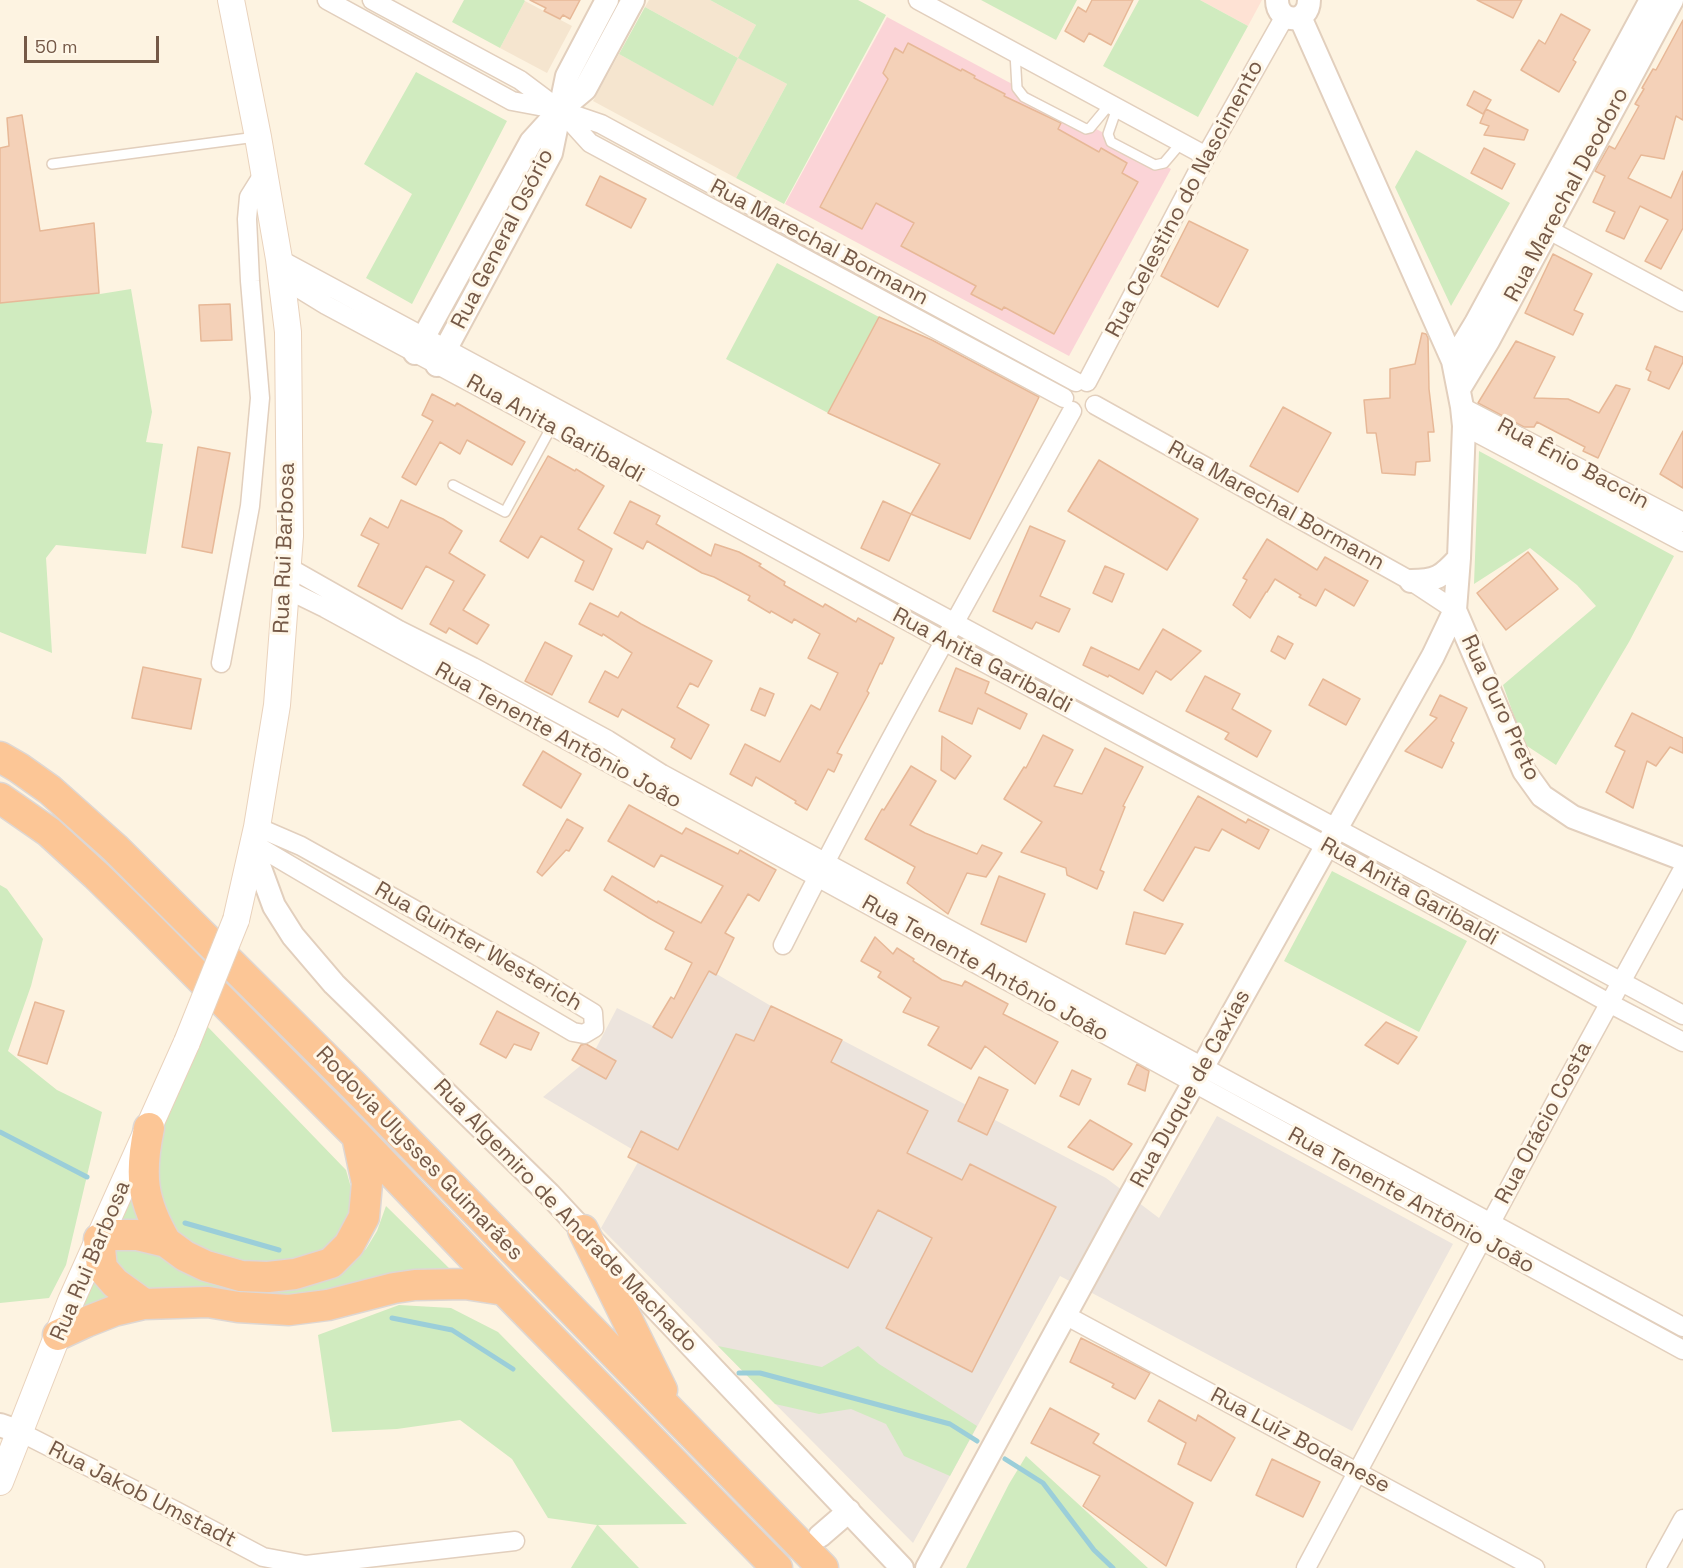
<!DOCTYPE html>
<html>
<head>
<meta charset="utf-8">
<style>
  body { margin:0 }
  #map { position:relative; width:1683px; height:1568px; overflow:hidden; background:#fdf3e1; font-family:"Space Grotesk",sans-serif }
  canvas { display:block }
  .scale { position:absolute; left:24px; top:36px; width:135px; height:27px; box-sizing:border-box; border:3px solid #755947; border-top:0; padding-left:8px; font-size:18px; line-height:21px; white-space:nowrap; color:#755947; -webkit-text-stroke:4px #fff7e8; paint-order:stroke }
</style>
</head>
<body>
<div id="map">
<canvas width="1683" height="1568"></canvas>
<div class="scale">50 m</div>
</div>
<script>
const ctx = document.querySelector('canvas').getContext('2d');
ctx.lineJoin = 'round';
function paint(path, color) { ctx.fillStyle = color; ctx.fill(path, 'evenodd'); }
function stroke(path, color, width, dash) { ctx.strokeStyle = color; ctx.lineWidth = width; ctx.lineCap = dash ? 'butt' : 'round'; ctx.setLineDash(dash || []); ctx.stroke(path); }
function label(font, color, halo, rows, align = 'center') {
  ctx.font = font + ' "Space Grotesk",sans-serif'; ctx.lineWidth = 6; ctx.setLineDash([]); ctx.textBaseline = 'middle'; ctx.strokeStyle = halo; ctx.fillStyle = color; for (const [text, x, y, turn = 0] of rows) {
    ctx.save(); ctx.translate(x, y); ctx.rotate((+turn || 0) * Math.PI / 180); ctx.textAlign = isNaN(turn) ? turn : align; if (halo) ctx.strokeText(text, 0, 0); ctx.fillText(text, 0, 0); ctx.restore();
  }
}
paint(new Path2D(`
  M649,0h61l46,25 -17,33 48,26 -51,94 -143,-77 26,-47 94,51 25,-47 -93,-51z
  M525,1l47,25 -25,47 -47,-25z`), '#f5e5cf');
paint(new Path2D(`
  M1200,0h62l-14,26z`), '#fee2d4');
paint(new Path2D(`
  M703,966l68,40 71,34 264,138 53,40 58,-102 236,128 -101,187 -292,-155 -147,267 -312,-315 41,-73 -99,-58 49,-41 25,-48 44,22z`), '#ece4dd');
paint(new Path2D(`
  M887,17l284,152 -102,187 -284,-152z`), '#fbd4d7');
paint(new Path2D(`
  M464,0h60l1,1 -25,47 -48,-26z
  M710,0h148l28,15 -102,189 -48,-26 51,-94 -49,-26 -25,48 -94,-52 26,-47 93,51 18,-33z
  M981,0h96l-21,40z
  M1139,0h61l48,26 -50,91 -95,-51z
  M416,72l91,49 -95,183 -46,-26 46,-84 -48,-30z
  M1416,150l94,53 -59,103 -56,-119z
  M777,263l102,54 -51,96 -102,-54z
  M131,289l21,123 -6,30 17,2 -17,110 -90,-9 -10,13 6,95 -52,-21v-329l99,-10 1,1z
  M1479,451l195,105 -45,86 -73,123 -32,-21 -21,-59 93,-79 -19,-21 -47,-37 -56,36z
  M1332,871l135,70 -48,91 -135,-71z
  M0,885l7,4 36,50 -12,47 -23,65 49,39 45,22 -36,153 -17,33 -49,5z
  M206,1025l140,145 8,28 -12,42 -24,18 -71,10 -57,-22 -25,-25 -10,-58 7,-33z
  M135,1178l15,51 -37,1z
  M386,1206l67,66 -190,35 -131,-20 -22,-35 15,-7 45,9 169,17 27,-22 11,-18z
  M95,1270l24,28 -48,22z
  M399,1305l52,3 47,24 189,192 -89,1 41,43h-68l26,-43 -49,-7 -36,-59 -52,-39 -63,9 -65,3 -14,-97z
  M718,1346l104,21 36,-21 21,18 98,62 -27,50 -46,-20 -18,-32 -35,-15 -32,5 -44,-10z
  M1026,1456l122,112h-182l43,-84z`), '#d0ebbf');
stroke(new Path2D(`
  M0,1132l87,45
  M185,1223l94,27
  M392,1318l60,12 61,39
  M739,1373h21l190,51 27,17
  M1005,1459l38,24 51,67 19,18`), '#9bced9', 5);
const building = new Path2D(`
  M530,0h50l-10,19 -7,-4 -3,4 -16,-8 2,-3z
  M1092,0h41l-22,45 -22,-12 -5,9 -19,-11 13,-24 8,5z
  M1477,0h45l-9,18z
  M1561,14l29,16 -17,30 3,2 -17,30 -38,-22 18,-30 6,4z
  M1683,20v100l-7,-4 -12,43 -23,-4 -13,23 43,20 12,-27v57l-22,41 -16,-8 23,-41 -28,-14 -16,33 -18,-8 9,-19 -22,-10 12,-26 -10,-5 14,-25 6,3 24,-43 -4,-2 9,-15 -2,-1 11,-19 3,1z
  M908,43l53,28 1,-2 13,7 -1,2 31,16 -1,2 57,27 -3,6 41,23 2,-4 26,15 -5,10 16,9 -84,152 -50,-27 -2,3 -31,-16 5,-8 -75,-40 13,-23 -38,-20 -14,26 -42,-22 68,-128 -5,-6 12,-25 8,5z
  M1474,91l17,9 -8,14 -16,-9z
  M1486,109l42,21 -4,10 -40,-5 5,-9 -9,-3z
  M22,115l18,116 54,-8 5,70 -99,10v-155l9,-2 -2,-28z
  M1484,148l31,16 -13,25 -31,-16z
  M600,176l46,23 -15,29 -45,-23z
  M1189,221l59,29 -30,57 -57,-31z
  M1553,254l39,20 -18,36 9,4 -10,21 -48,-22z
  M230,304l2,36 -31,1 -2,-36z
  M879,317l53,23 107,57 -69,142 -59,-25 29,-50 -112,-51z
  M1422,333l4,1 2,4 1,51 5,43h-6l2,29 -14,1 -1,13 -33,-2 -6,-40h-9l-3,-33 26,-2v-29l25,-5z
  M1516,341l39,16 -21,41 34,1 31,14 17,-28 14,4 -32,69 -15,-7 2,-4 -48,-25 -3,5h-10l-46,-24z
  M1655,346l28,11v5l-14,27 -21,-9 3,-8 -5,-3z
  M432,394l23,12 2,-3 68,39 -13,23 -45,-25 -7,14 -20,-12 -24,43 -14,-8 31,-56 -11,-6z
  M1283,407l48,26 -33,59 -48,-26z
  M1683,431v57l-23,-14z
  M198,447l32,6 -18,100 -30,-6z
  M548,456l27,15 1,-2 28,17 -26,43 34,20 -19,41 -18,-9 9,-20 -43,-25 -13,22 -28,-17z
  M1099,460l99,59 -31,51 -99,-59z
  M401,500l42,19 19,12 -13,22 36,22 -22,35 26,15 -12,19 -28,-16 -3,5 -16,-9 24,-43 -28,-15 -24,43 -44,-23 21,-42 -18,-9 9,-17 18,10z
  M630,501l30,15 -4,8 55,32 4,-12 24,8 22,12 -2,2 26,16 -1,3 39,22 2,-3 31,18 2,-4 36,20 -12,26 -2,-1 -13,28 2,2 -32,60 5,2 -8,17 -6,-3 -21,41 -12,-7 1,-2 -40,-24 -4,9 -22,-12 15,-30 35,18 31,-57 9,5 18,-37 -30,-15 12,-24 -26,-15 -2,4 -21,-12 -1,2 -22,-13 2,-4 -36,-19 -12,-4 -55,-32 -4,8 -29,-16z
  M883,501l28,13 -22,47 -28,-13z
  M1030,526l35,15 -25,55 30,13 -11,23 -23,-10 -4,7 -39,-18z
  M1267,539l50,31 8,-13 43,24 -14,25 -29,-17 -9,17 -17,-9 2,-2 -26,-16 -8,13h-1l-16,26 -17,-13 14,-25 -4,-2z
  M1528,552l30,37 -52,41 -29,-37z
  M1105,566l19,8 -12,28 -19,-9z
  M590,603l28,14 3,-5 20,12 71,37 -14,26 -8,-4 -13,24 32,18 -18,34 -20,-12 4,-8 -53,-30 -4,8 -29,-15 16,-31 13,7 14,-25 -29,-19 -1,2 -23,-12z
  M1163,629l38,22 -30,29 -15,-9 -13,23 -34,-19 -1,2 -25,-12 8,-18 48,23z
  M1278,636l15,8 -8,15 -14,-8z
  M545,642l27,14 -20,39 -27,-14z
  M143,667l58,12 -10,50 -59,-11z
  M956,668l33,14 -4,11 42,21 -7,15 -42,-21 -6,16 -33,-13z
  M1205,676l35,18 -8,15 39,22 -14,26 -32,-18 4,-6 -43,-22z
  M1323,679l37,20 -14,26 -37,-20z
  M760,688l14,6 -9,22 -14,-6z
  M1440,695l27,13 -16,33 3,2 -12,25 -37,-17 32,-33 -7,-3z
  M1632,713l51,25v15l-13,-6 -14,19 -9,-5 -14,47 -27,-16 19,-41 -10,-5z
  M1043,735l30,15 -19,36 28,8 23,-46 38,19 -20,39 2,1 -25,63 4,2 -7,17 -30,-14 -1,-7 -45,-16 21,-30 -38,-23 20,-32 2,1z
  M942,736l29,20 -16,23 -14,-9z
  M543,751l38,23 -20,34 -38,-23z
  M911,766l25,15 -26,44 15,8 52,21 5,-9 20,8 -16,24 -19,-4 -19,41 -41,-31 8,-16 -50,-28 17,-30 2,1z
  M1198,796l48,27 2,-4 21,11 -10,19 -37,-20 -13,22 -14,-4 -32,54 -19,-11z
  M629,805l53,29 4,-6 52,26 2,-4 36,20 -17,31 -11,-7 -23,39 9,5 -18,37 -7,-4 -37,67 -19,-11 18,-30 3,2 18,-36 -27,-14 9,-17 -25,-14 -45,-28 8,-14 45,27 1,-2 43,22 22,-37 -62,-31 -7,12 -46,-26z
  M567,819l16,9 -14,23 -3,-1 -24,26 -5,-4z
  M999,876l46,18 -19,48 -45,-18z
  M1134,912l49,12 -18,30 -39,-10z
  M875,937l18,17 4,-6 17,11 -1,2 29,19 20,6 3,-5 43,23 -5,10 55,28 -23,42 -50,-38 -14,23 -43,-24 11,-18 -36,-15 8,-14 -33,-21 3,-5 -20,-11z
  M35,1002l29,9 -17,53 -29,-9z
  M771,1006l71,34 -11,22 97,49 -21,42 55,27 8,-16 86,43 -84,165 -86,-44 46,-90 -54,-28 -30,58 -220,-111 13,-26 37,19 58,-116 18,7z
  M497,1011l42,22 -8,17 -17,-6 -8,14 -26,-14z
  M1386,1022l31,15 -19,27 -33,-19z
  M586,1044l30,17 -10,18 -34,-19 9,-15z
  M1137,1064l12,7 -4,20 -17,-7z
  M1072,1070l19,9 -12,26 -19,-9z
  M979,1077l29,13 -21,45 -29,-14z
  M1090,1120l42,24 -19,26 -45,-23z
  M1081,1338l69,35 -15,26 -23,-12 2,-3 -44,-22z
  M1159,1400l37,21 2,-6 37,23 -24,43 -33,-17 8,-21 -38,-22z
  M1050,1408l49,26 -6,9 100,60 -27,63 -83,-60 17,-30 -69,-33z
  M1272,1459l48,23 -17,35 -47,-22z`);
paint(building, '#f4d1b8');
stroke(building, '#e7b897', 1.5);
const service = new Path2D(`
  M1015,53l2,35 7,9 62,32 4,-1 20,-24
  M1117,108l-9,26 3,8 44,23 9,-2 17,-20
  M52,164l204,-27
  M453,485l52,27 47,-86`);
const minor = new Path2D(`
  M327,0l185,101 48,9 30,33 474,255
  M372,0l148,80 40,30 41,14 475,258
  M918,0l288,156
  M1536,223l147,79
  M279,259l1404,756
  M282,278l44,27 226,121 392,215 382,205 283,157 74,39
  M1087,382l119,-226 79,-140
  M1095,405l316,176 44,29
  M1462,407l221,115
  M1464,426l219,116
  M288,567l111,63 74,37 135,73 54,34 1021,553
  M286,589l39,19 1358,742
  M221,663l29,-157 10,-108 -10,-117 -3,-62 2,-22 15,-24
  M254,844l319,188 11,2 10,-6 -1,-15 -67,-41 -225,-126 -44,-19
  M783,945c91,-181 191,-357 289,-534
  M1065,1315l470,253
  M20,1432l156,79 87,46 43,8 209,-24
  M1306,1568l251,-469 126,-230
  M1656,1568l27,-49`);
const tertiary = new Path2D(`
  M1277,0c0,24 32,25 32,0
  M415,353l116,-211 29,-32 25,-21 48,-89
  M1453,361l23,-38 175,-323
  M437,365l114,-212 16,-77 40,-76
  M1459,389l29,-48 184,-341
  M1411,581c25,0 31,-4 48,-23
  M1455,610l69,161 18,25 31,21 110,42
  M253,849l21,57 19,30 41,48 215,210 80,86 273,288
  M0,1425l20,7
  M820,1536l29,-25
  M927,1568l191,-350 315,-562 22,-46 4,-52 5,-132 -2,-19 -9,-46 -153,-344`);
const secondary = new Path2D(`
  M231,0l27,137 21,122 9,73 2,204 -13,169 -20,122 -21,93
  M0,1482l71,-181 116,-259`);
const trunk = new Path2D(`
  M0,757l19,11 31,22 65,58 240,239 468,481
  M0,798l49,34 47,43 49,48 212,213 147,154 273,278
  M149,1128c-10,47 -7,73 17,114
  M583,1230l79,160
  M144,1304l-29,-21 -13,-15 -3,-29 16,-4h22l29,7 19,14 21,10 35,10 27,1 27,-3 36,-11 18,-18 15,-28 3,-34 -10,-47
  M58,1335l28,-13 28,-11 30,-7 64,-2 30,5 51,3 39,-5 66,-17 21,-3 50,-1 39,6`);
stroke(service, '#e2cfbd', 12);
stroke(minor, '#e2cfbd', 21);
stroke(tertiary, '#e2cfbd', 26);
stroke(secondary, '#e9d2bc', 28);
stroke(trunk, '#ded7d3', 33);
stroke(service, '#fff', 9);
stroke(minor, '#fff', 18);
stroke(tertiary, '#fff', 22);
stroke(secondary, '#fff', 26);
stroke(trunk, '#fcc696', 30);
const secondaryBridge = new Path2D(`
  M187,1042l49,-122`);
stroke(secondaryBridge, '#e9d2bc', 28, []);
stroke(secondaryBridge, '#fff', 26);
label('22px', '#755947', '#fff7e8', [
  ["Rua Marechal Deodoro",1567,195,-62],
  ["Rua Celestino do Nascimento",1185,199,-62],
  ["Rua General Osório",503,239,-63],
  ["Rua Marechal Bormann",819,243,28],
  ["Rua Anita Garibaldi",555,429,29],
  ["Rua Ênio Baccin",1573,464,28],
  ["Rua Marechal Bormann",1276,506,29],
  ["Rua Rui Barbosa",285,548,-88],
  ["Rua Anita Garibaldi",982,661,28],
  ["Rua Ouro Preto",1500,708,65],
  ["Rua Tenente Antônio João",558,736,29],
  ["Rua Anita Garibaldi",1409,892,29],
  ["Rua Guinter Westerich",478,947,30],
  ["Rua Tenente Antônio João",985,969,29],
  ["Rua Duque de Caxias",1191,1089,-61],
  ["Rua Orácio Costa",1544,1123,-62],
  ["Rodovia Ulysses Guimarães",419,1154,46],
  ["Rua Tenente Antônio João",1411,1201,29],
  ["Rua Algemiro de Andrade Machado",565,1216,46],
  ["Rua Rui Barbosa",91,1261,-67],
  ["Rua Luiz Bodanese",1300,1441,28],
  ["Rua Jakob Umstadt",142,1495,27]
]);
</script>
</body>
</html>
